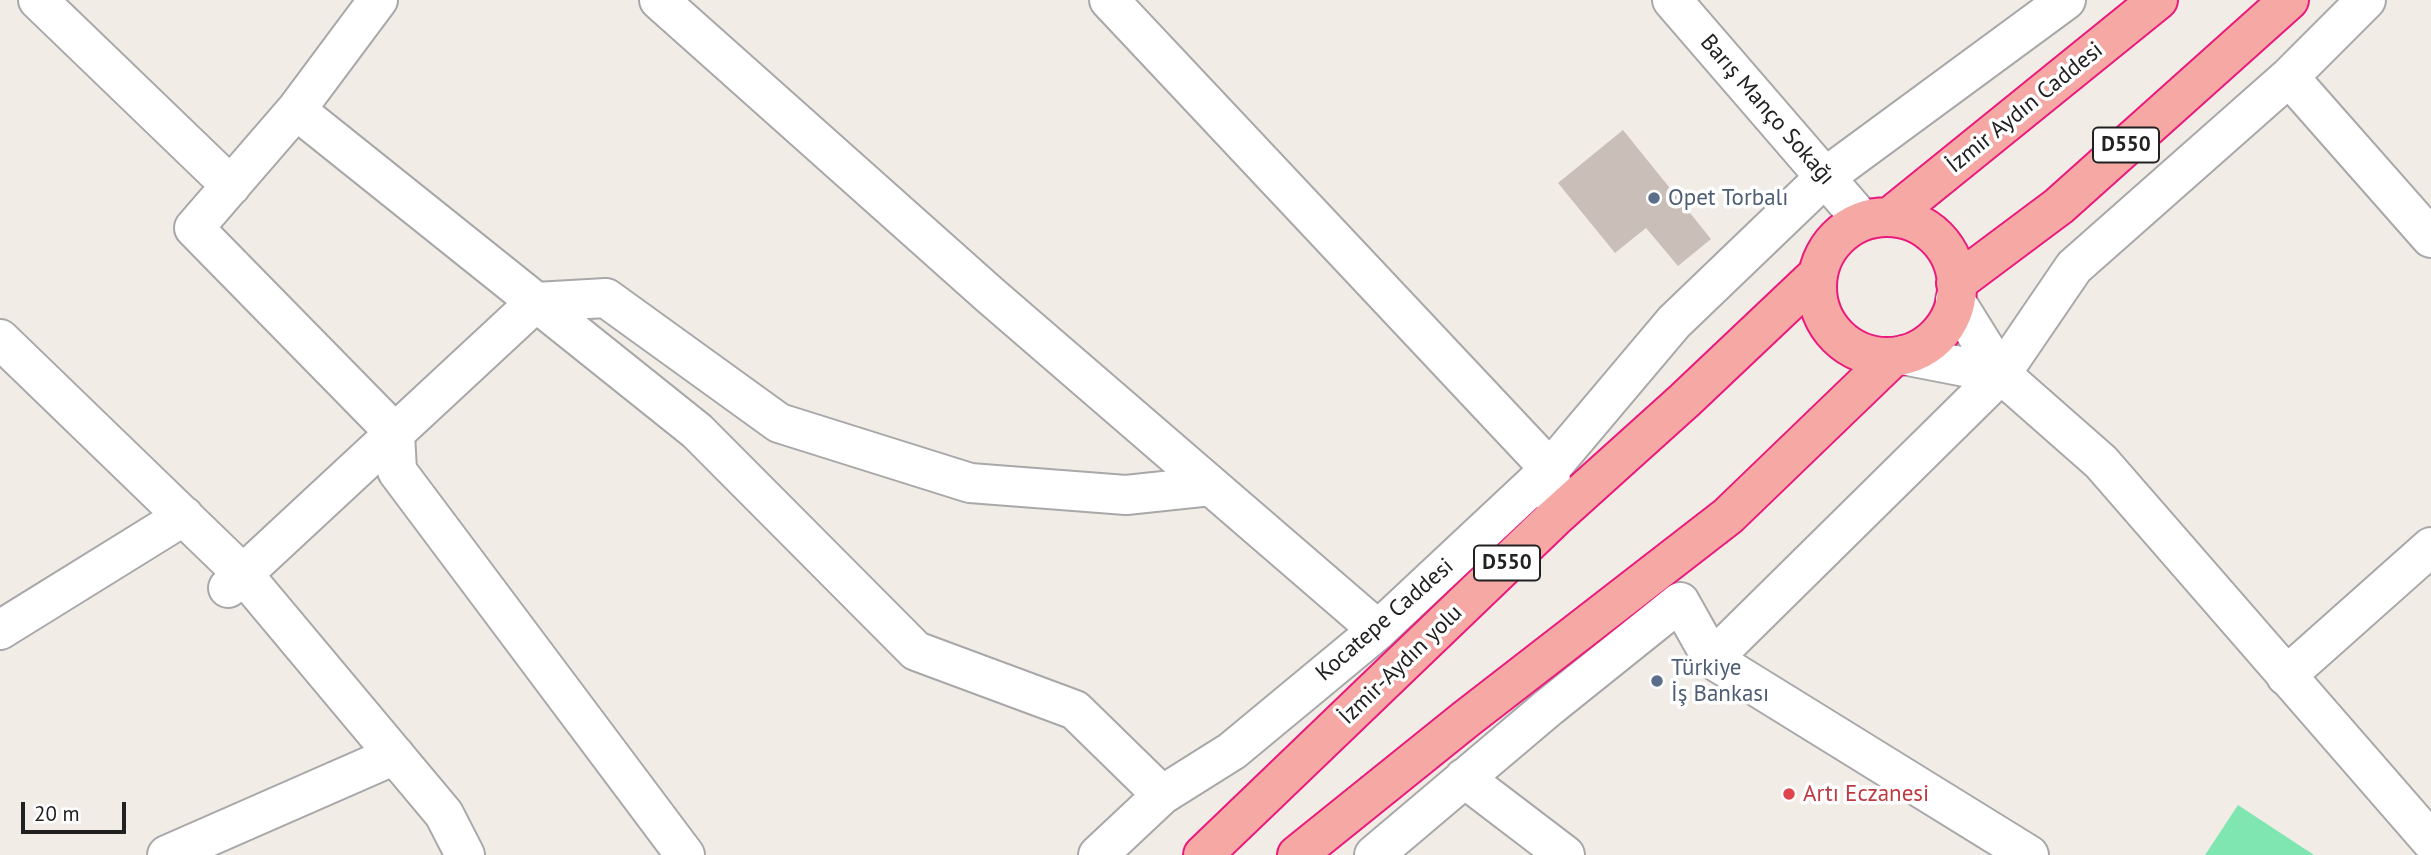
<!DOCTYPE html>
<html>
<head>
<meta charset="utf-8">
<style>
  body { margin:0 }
  #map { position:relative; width:2431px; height:855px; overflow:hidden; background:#f2ece7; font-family:"PT Sans",sans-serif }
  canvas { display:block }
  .scale { position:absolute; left:21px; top:802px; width:105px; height:32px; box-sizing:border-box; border:4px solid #212121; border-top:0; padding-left:9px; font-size:21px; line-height:24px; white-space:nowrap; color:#212121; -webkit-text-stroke:5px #fff; paint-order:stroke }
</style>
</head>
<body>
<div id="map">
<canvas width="2431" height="855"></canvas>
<div class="scale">20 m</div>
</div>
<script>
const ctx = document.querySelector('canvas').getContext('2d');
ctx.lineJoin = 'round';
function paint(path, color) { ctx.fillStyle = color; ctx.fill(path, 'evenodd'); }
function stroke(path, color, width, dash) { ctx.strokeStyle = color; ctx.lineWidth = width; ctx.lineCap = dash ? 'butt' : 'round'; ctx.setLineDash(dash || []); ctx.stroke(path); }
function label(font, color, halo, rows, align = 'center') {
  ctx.font = font + ' "PT Sans",sans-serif'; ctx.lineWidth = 7; ctx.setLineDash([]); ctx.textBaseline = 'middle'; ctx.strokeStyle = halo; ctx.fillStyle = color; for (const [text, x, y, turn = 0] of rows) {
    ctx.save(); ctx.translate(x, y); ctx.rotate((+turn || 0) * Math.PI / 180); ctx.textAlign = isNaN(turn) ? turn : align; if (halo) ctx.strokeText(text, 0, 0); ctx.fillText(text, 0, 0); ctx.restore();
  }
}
paint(new Path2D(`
  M2238,805l76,50h-109z`), '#7fe6b1');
paint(new Path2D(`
  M1623,130l88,109 -33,27 -32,-38 -31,25 -57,-70z`), '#cabeb9');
const minor = new Path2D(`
  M38,0l193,186
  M378,0l-82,110 401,321 219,220 159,59 87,85
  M659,0l332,296 387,334
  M1109,0l441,469 2,26
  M2289,77l142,161
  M296,110l-102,118 201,205 2,38 288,384
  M0,339l243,235 201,240 21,41
  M228,588l308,-286 70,-4 173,125 191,60 156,12 85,-9
  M0,630l184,-114
  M1712,659l317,196
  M2286,676l145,-129
  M1464,778l101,77
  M167,855l228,-100
  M1098,855l64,-60 70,-44 146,-121 172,-161 124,-147 150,-144 242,-178
  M1374,855l175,-148 131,-105 32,57 289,-285 73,-107 215,-190 77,-77`);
const tertiary = new Path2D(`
  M1672,0l190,220
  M1955,300l46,74 100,88 330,379
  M1903,355l98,19`);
const trunk = new Path2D(`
  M1891,216l267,-216
  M1817 287a70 70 0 1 1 140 0a70 70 0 1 1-140 0Z
  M1956,283l103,-77 230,-206
  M1203,855l351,-337 131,-118 131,-124
  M1297,855l169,-136 262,-203 165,-159`);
stroke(minor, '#a8a8a8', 42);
stroke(tertiary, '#a8a8a8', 42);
stroke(trunk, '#ea1a7d', 42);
stroke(minor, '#fff', 38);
stroke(tertiary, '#fff', 38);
stroke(trunk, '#f6a8a4', 38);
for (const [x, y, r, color] of [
  [1654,198,7,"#5c6f8a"],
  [1657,681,7,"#5c6f8a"],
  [1789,794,7,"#e0444e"]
]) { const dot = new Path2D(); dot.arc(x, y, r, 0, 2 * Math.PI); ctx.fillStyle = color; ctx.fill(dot); stroke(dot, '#fff', 2.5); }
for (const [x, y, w] of [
  [2126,145,66],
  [1507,563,66]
]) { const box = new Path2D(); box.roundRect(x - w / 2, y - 17.5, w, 35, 5); ctx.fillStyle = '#fff'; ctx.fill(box); stroke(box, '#212121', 2); }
label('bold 21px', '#212121', null, [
  ["D550",2126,145],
  ["D550",1507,563]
]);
label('23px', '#212121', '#fff', [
  ["İzmir Aydın Caddesi",2025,108,-39],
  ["Barış Manço Sokağı",1767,110,49],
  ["Kocatepe Caddesi",1385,620,-41],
  ["İzmir-Aydın yolu",1401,665,-44]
]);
label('23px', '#4e5e75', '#fff', [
  ["Opet Torbalı",1668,198],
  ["Türkiye",1671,668],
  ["İş Bankası",1671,694]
], 'left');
label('23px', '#be3a42', '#fff', [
  ["Artı Eczanesi",1803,794]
], 'left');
</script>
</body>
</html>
